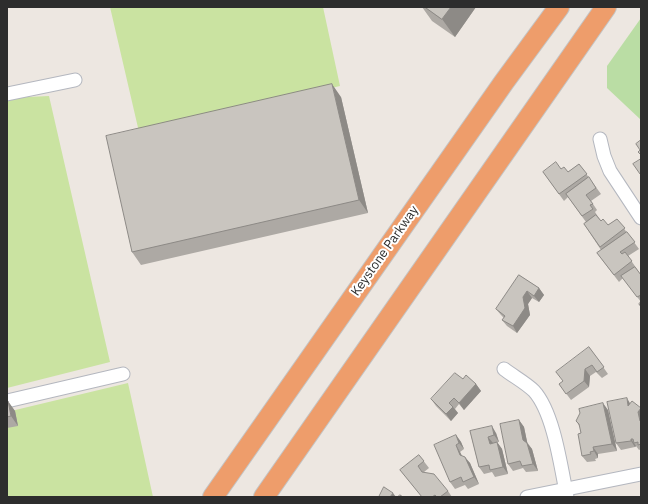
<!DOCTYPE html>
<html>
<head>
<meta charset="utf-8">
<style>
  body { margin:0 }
  #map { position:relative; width:648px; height:504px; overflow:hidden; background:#ede7e1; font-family:"IBM Plex Sans",sans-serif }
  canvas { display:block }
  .frame { position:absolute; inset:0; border:8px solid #2d2d2d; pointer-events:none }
</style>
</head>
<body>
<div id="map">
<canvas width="648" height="504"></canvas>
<div class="frame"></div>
</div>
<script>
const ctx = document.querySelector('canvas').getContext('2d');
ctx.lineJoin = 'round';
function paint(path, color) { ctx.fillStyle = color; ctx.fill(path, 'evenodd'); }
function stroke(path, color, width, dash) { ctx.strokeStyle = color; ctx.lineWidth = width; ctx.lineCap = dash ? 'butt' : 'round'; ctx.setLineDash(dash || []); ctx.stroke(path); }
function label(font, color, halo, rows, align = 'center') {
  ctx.font = font + ' "IBM Plex Sans",sans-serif'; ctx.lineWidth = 4; ctx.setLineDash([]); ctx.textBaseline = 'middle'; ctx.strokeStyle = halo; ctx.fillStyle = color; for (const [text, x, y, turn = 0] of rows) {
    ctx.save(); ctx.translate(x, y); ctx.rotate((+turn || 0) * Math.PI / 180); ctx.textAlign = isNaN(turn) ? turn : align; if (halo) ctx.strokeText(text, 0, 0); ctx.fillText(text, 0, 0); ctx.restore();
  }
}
paint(new Path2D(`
  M641,18v102l-34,-32v-22z`), '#badda4');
paint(new Path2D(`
  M110,7h213l17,79 -201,46z
  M49,96l61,266 -103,26v-290z
  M128,383l25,114h-146v-85z`), '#cae3a1');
const minor = new Path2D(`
  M7,94l68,-14
  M600,139l4,17 6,15 31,47
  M504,369c9,7 22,14 30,22 20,22 27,77 33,106
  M7,401l116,-27
  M527,497l114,-23`);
const highway = new Path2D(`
  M213,497l291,-415 55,-75
  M264,497l342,-490`);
stroke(minor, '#b4b7bf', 15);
stroke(highway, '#c4c4c4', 22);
stroke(minor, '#fff', 13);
stroke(highway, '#ee9d6b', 20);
paint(new Path2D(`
  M422,7h54l-21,30 -23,-16z
  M341,97l27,116 -227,52 -9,-13z
  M579,164l22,30 -10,7 6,9 -2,2 6,9 7,4 9,-6 22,30 -11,7 13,19v32v-5l-18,-24 -4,4 -22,-29 4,-3 -17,-26 2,-2 -18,-25 -4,4 -21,-29 18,-3 7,3z
  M519,275l20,13 5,7 -5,7 -7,-4 -4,6 2,11 -13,18 -10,-7 -5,-6 2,-2 -3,-3 -5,-6z
  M589,347l19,27 -6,4 -6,-6 -6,4 -1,11 -18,13 -12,-16 4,-3z
  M463,379l13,5 5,7 -17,19 -5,-6 -4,5 3,4 -7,8 -15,-15 -5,-7z
  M7,401l8,10 3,15 -11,2z
  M630,404l11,4v41l-2,1 -3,-4 -1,1 -14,3 -5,-7z
  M608,410l9,41 -19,3v4l-3,1 1,2 -9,1 -5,-6 -1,-23 -1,-6 -4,-6z
  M519,420l5,7 3,15 5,7 6,22 -12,1 -3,-4 -10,3 -5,-7z
  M470,431l26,2 3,9h-2l5,7 6,25 -13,3 -3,-5 -8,2 -5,-7z
  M456,435l5,7 3,7 -4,3 2,4 8,7 9,21 -11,5 -3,-4 -10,4 -5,-7z
  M419,455l10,13 -5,4 24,19 4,6h-30l-17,-21 -5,-6z`), '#ada9a4');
paint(new Path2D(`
  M451,7h25l-21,30 -13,-18z
  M332,84l9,13 27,116 -9,-13z
  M539,288l5,7 -5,7 -5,-6z
  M527,291l5,7 -4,6 2,11 -13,18 -4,-7 10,-29z
  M585,369l5,7 -1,11 -5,-6z
  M476,384l5,7 -17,19 -5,-7z
  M627,398l4,7 -3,1z
  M8,401l7,10 3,15 -7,-10z
  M603,403l5,7 9,41 -5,-7z
  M453,407l5,6 -7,8 -5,-7z
  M641,408v16l-1,-3 -2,-9z
  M519,420l5,7 4,19 -5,-6z
  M492,426l4,7 3,9 -5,-7z
  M456,435l5,7 3,7 -5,-6z
  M488,437l5,6 -3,1z
  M631,439l5,7 -1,1 -4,-6z
  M497,442l5,7 6,25 -5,-7z
  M527,443l5,6 6,22 -5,-7z
  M456,445l4,7 5,10 -5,-7z
  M593,447l5,7v4l-4,-7z
  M465,457l5,6 9,21 -5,-7z
  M393,493l3,4h-6z`), '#8d8a86');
const building = new Path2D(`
  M425,7h26l-9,12z
  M332,84l27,116 -227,52 -26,-116z
  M641,140v15l-3,-3 2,-2 -4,-6z
  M641,159v15h-1l-7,-10z
  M556,162l5,7 3,-2 4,5 11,-8 8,10 -28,20 -16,-22z
  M589,177l7,11 -10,7 7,9 -3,1 3,4 -11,7 -16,-22z
  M596,215l5,6 2,-2 5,6 9,-6 8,9 -25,19 -16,-23z
  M627,232l8,10 -15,10 2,2 3,-2 7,9 -18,14 -17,-22z
  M635,267l6,8v20l-4,2 -16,-21z
  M519,275l20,13 -5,8 -7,-5 -4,6 2,11 -12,18 -11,-6 3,-4 -9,-7z
  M641,302v5l-2,-3z
  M589,347l15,20 -7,5 -5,-7 -7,4 -1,12 -18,13 -7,-10 4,-3 -7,-9z
  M455,373l8,6 3,-4 10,9 -17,19 -5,-5 -5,5 4,4 -7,7 -15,-15z
  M627,398l1,8 4,-5 9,7 -3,4 2,9h1v23l-3,1v-3l-4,1 -1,-4h-2v2l-15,2 -9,-41z
  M7,401h1l3,15 -4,1z
  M603,403l9,41 -19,3 1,4 -4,1 1,2 -9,2 -4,-22 3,-1 -2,-9 -3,-3 4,-8 -1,-4z
  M519,420l4,20 4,3 6,21 -11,2 -2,-5 -12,3 -8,-40z
  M492,426l2,9 -6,2 2,7 7,-2 6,25 -13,3 -1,-5 -10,2 -9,-36z
  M456,435l3,8 -3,2 4,10 5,2 9,20 -11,5 -2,-5 -11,5 -16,-37z
  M419,455l5,6 -6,5 4,6 12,2 14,17 -8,6h-3l-2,-2 -3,2h-10l-22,-27z
  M384,487l9,6 -3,4h-11z
  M400,495l3,2h-5z`);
paint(building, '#c9c5bf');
stroke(building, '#8d8a86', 1);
label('13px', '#2d2d2d', '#fff', [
  ["Keystone Parkway",385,251,-55]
]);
</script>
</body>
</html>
